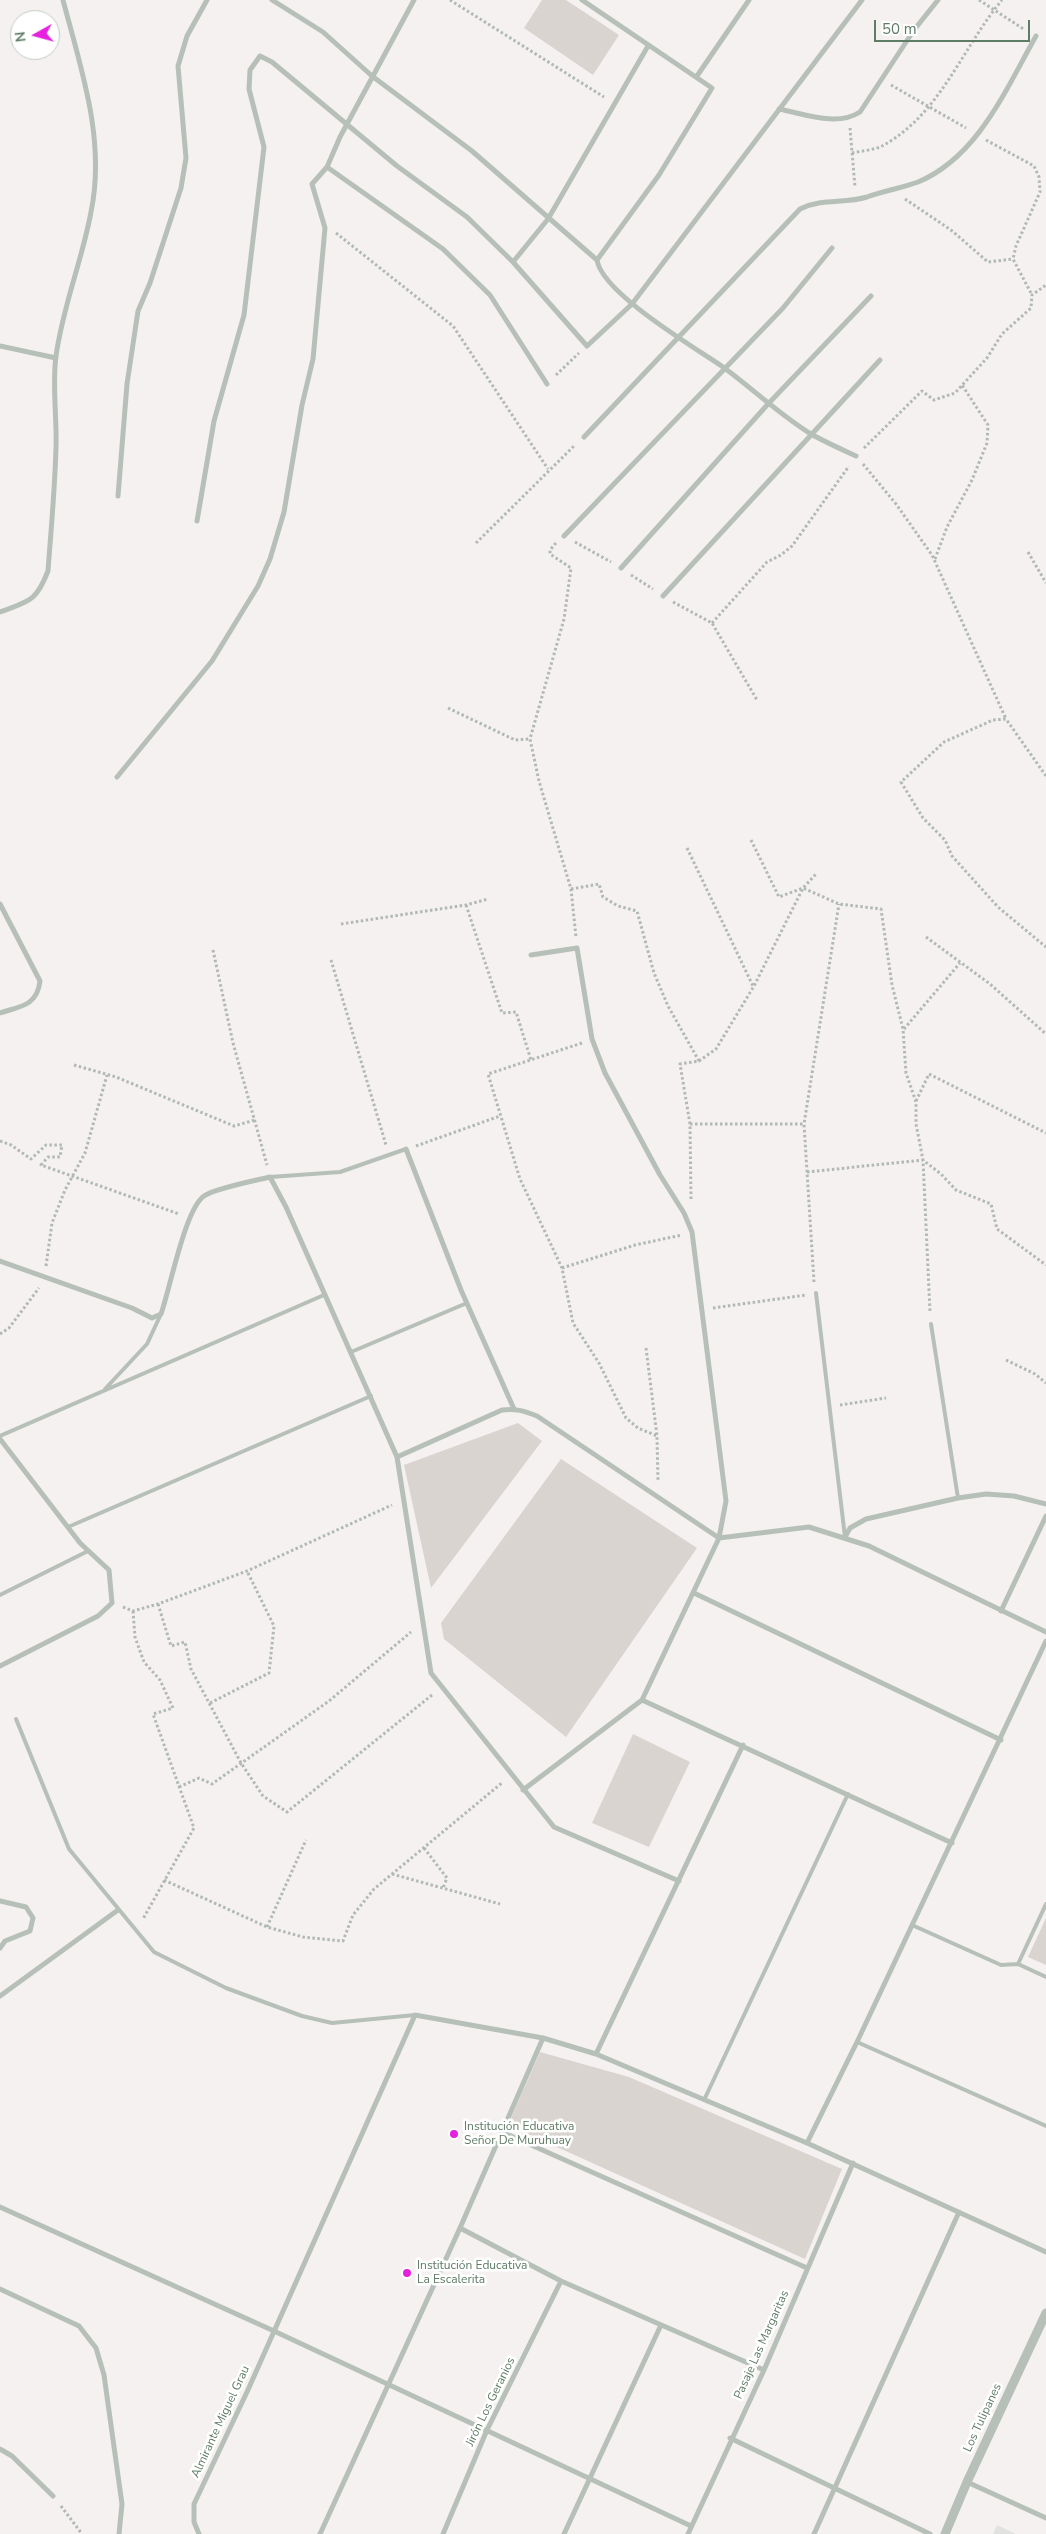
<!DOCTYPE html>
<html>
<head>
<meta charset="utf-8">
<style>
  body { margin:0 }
  #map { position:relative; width:1046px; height:2534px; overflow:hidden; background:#f5f1f1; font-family:"Nunito Sans",sans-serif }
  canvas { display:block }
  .north { position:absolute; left:10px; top:10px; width:50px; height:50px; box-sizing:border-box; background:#fff; border:1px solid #bfcbc2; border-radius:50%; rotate:263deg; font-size:14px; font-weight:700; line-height:20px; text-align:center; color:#5f7c66 }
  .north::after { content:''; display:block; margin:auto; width:18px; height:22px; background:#e520df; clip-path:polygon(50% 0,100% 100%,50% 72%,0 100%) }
  .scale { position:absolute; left:874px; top:20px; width:156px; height:22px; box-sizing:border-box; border:2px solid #5f7c66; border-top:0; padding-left:6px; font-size:15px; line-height:18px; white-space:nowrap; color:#5f7c66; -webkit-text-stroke:4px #fff; paint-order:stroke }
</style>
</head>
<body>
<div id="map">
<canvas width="1046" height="2534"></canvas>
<div class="north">N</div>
<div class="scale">50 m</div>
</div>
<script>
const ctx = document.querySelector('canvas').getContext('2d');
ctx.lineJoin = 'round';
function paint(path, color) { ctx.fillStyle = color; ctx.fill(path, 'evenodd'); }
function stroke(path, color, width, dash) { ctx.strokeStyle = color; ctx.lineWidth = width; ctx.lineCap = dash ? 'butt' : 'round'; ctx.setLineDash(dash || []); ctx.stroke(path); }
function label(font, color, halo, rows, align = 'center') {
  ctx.font = font + ' "Nunito Sans",sans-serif'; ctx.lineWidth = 5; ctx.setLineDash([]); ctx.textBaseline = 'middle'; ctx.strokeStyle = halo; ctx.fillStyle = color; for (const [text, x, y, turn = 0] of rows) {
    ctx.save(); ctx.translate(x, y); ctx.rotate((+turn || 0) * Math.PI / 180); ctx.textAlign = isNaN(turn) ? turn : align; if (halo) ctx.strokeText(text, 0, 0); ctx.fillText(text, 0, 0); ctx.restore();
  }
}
paint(new Path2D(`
  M997,2525l19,9h-23z`), '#e2e2e1');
paint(new Path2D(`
  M542,0h24l53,35 -26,40 -69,-47z
  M518,1423l24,18 -111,147 -27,-123z
  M561,1459l136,89 -131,189 -122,-98 -3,-16z
  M633,1734l57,28 -41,85 -57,-24z
  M1046,1918v47l-18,-8z
  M540,2052l89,25 213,92 -37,90 -297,-134z`), '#dad4d0');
stroke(new Path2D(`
  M450,0l154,97
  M979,0l46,30
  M891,85l75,43
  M850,128l5,59
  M986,140l48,26 5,11 1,15 -24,54 -3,13 19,36
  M852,153c9,-2 22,-3 30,-7 58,-31 80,-98 120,-146
  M905,199l46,31 37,32 25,-3
  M336,233l117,93 95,143
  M556,375l23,-22
  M864,448l58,-57 12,9 21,-7 32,-35 15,-24 29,-26 1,-13 14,-10
  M863,464l33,40 36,51 74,164
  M575,542l36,20
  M476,543l99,-98
  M556,543l-6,7v4l21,14 -7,51 -34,120 9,42 32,108 5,48
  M1028,552l18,31
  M935,559l12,-32 25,-47 15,-37 1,-18 -26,-40
  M631,575l22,14
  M673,602l39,21 45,77
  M712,623l55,-61 14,-7 11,-9 57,-80
  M448,708l67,32 15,-1
  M1046,776l-40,-57 -13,1 -49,22 -43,40 22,36 22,22 7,16 46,51 48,40
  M751,840l28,57 24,-9 36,16 42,5 11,76 11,44 3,44 10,29v22l7,36 7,152
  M687,848l66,138
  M571,889l28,-5 4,13 15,9 19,5 17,62 14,33 31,55
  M466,905l36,108 14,-1 15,48
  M341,924l125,-19 22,-6
  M926,937l64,47 56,50
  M213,950l20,93 34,122
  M331,960l55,185
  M904,1029l56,-66
  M582,1043l-94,31 32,105 42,89 11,55 26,40 27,55 12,10 19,8
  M74,1065l42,12 118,49 21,-6
  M916,1101l13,-27 117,59
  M690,1124h114
  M0,1141l11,4 20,14 15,-14h16l-2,12h-12l-7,8 138,49
  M416,1146l84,-30
  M807,1172l116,-12 18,14 15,16 35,14 6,25 49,36
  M691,1199l-1,-75 -10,-60 19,-3 17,-12 38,-63 49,-98 13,-14
  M46,1266l6,-43 13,-33 20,-37 22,-78
  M562,1268l73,-23 47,-10
  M814,1282l-10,-158 35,-220
  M713,1308l93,-13
  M0,1334l9,-6 30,-40
  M646,1348l11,88 1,45
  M1006,1360l29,14 11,9
  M840,1405l46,-7
  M158,1604l13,42 14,-4 6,27 50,94 22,33 24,16 145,-117
  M123,1607l10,4 25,-7 89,-33 145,-66
  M133,1611l2,26 9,25 16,18 13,28 -20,6 41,114 -51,91
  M210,1703l59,-30 5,-47 -27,-55
  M179,1787l20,-9 13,6 117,-83 82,-69
  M424,1848l23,30 -4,10
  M392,1874l108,30
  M164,1880l103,47 36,10 40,4 10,-26 21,-26 129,-107
  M267,1927l39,-87
  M61,2506l21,28`), '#b1b9b3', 3, [2.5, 2.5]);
stroke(new Path2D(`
  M270,1177l70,-5 66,-23
  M816,1293l29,244
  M931,1324l27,174
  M351,1352l116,-49
  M105,1389l42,-45 14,-30
  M0,1436l324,-141
  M68,1527l303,-131
  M0,1595l88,-44
  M16,1719l53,130 85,103 72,36 76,28 30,7 83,-8
  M912,1925l89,40 17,-1 28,13
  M1018,1964l28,-60
  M857,2042l189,84
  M705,2098l143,-304`), '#b6c0b9', 4);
stroke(new Path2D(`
  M272,0l51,32 49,44 100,75 125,109c5,33 97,87 126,107 30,22 57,48 88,67 14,8 30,15 45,22
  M582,0l130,88 -53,87 -62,85
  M697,76l52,-76
  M779,109c26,5 58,18 81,3l54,-82 24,-30
  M327,167l116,82 47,46 57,89
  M513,262l35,-43 100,-173
  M0,346l56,12
  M584,437l216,-228c22,-11 44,-5 67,-12 16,-6 35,-9 51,-15 60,-25 88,-93 118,-146
  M118,496l9,-112 11,-73 12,-28 31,-95 5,-30 -8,-92 9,-30 20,-36
  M197,521l17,-100 30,-106 20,-168 -15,-58 1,-19 10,-14 12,6 125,104 70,51 46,45 74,84 45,-42 230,-304
  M564,536l219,-228 49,-60
  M621,568l147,-164 103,-108
  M663,596l217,-236
  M0,612c29,-11 36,-10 48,-41 3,-41 7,-83 8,-124 1,-29 -4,-64 0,-91 7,-51 26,-95 35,-144 15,-72 -10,-143 -28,-212
  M117,777l95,-116 46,-75 12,-27 14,-47 18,-107 11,-46 12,-131 -13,-44 15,-17 13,-30 74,-137
  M0,904l40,77c-3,25 -19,25 -40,32
  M406,1149l55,141 53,119
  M0,1261l132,47 20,10 9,-4c9,-25 24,-105 43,-118 12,-8 50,-15 66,-19l16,30 111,250 34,216 123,154 125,54
  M0,1439l80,104 29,27 3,33 -14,13 -98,50
  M397,1457l105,-47c13,-2 22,1 35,6l182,122 90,-11 60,19 177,86
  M845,1537l5,-9 16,-9 92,-21 28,-4 28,2 32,8
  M694,1593l307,147
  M1001,1611l45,-95
  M642,1700l310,143
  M523,1790l119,-90 77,-162 7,-37 -34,-269 -8,-19 -24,-38 -55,-102 -13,-34 -15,-91 -46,7
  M0,1901l26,6 7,11 -3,13 -25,10 -5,7
  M0,1996l118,-86
  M596,2054l147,-309
  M502,2132l305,136
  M807,2143l50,-101 189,-401
  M0,2207l274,124 417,195
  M460,2228l101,53 203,89
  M0,2289l79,37 17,22 8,27 18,129 -3,30
  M730,2438l200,96
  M0,2449l12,7 41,40
  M967,2482l79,36
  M199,2534l-5,-12v-18l53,-112 168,-377 128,23 53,16 211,89 239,109
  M320,2534l140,-306 83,-190
  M443,2534l44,-104 74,-149
  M564,2534l97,-209
  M688,2534l76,-164 89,-207
  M814,2534l145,-322`), '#b6c0b9', 5);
stroke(new Path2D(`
  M945,2534l22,-52 79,-169`), '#b6c0b9', 9);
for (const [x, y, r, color] of [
  [454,2134,5,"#e520df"],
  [407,2273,5,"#e520df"]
]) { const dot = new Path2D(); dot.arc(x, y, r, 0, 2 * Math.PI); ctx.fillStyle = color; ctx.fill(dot); stroke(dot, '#fff', 2); }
label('12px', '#5f7c66', '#fff', [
  ["Institución Educativa",464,2127],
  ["Señor De Muruhuay",464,2141],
  ["Institución Educativa",417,2266],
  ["La Escalerita",417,2280]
], 'left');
label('12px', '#5f7c66', '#fff', [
  ["Pasaje Las Margaritas",762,2345,-66],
  ["Jirón Los Geranios",491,2402,-64],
  ["Los Tulipanes",983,2418,-65],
  ["Almirante Miguel Grau",221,2422,-65]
]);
</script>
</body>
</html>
